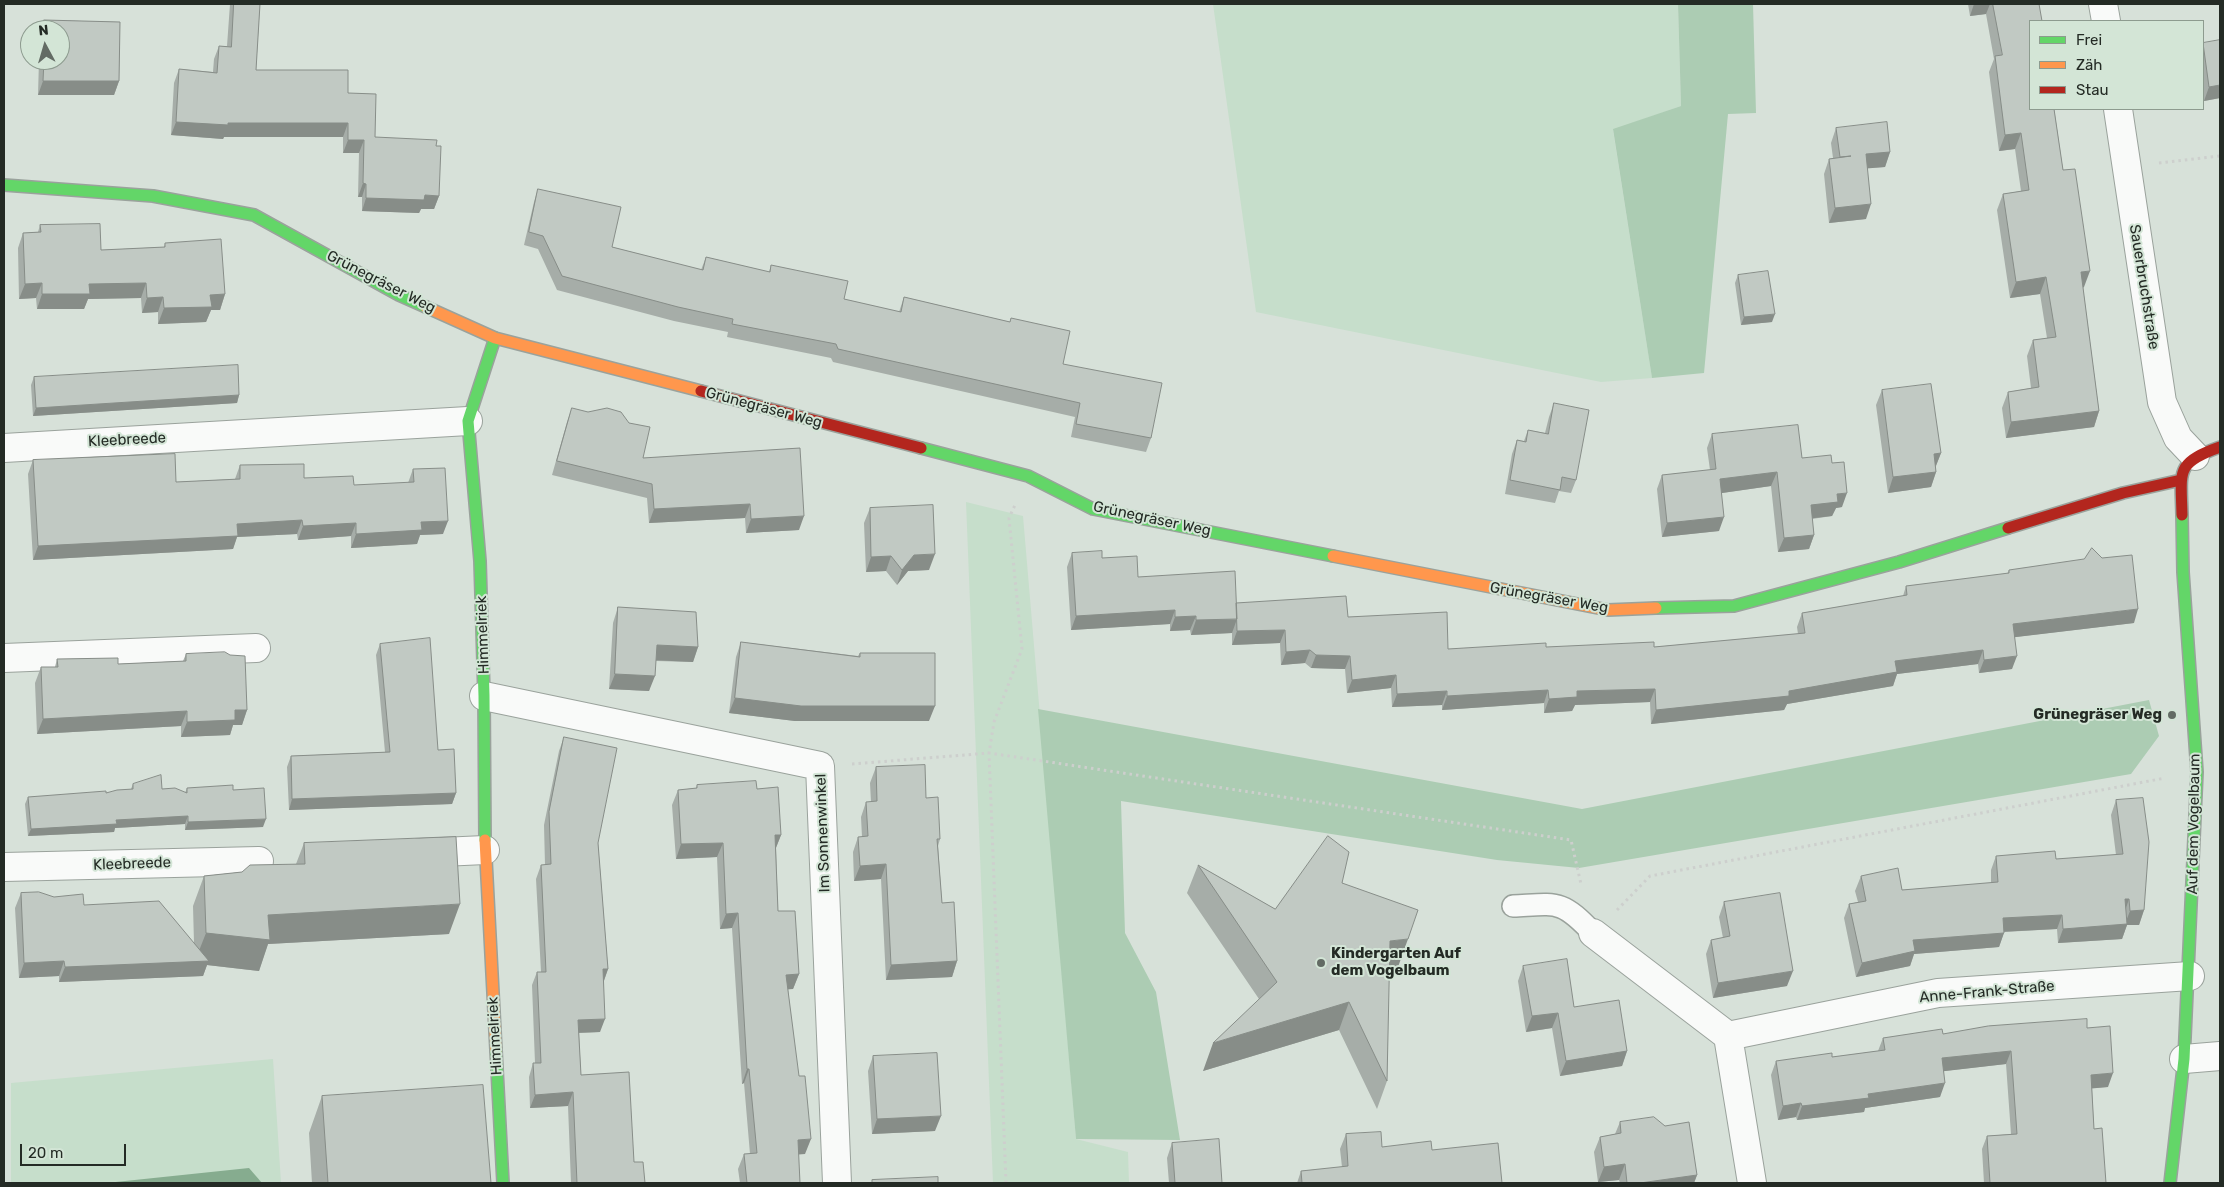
<!DOCTYPE html>
<html>
<head>
<meta charset="utf-8">
<style>
  body { margin:0 }
  #map { position:relative; width:2224px; height:1187px; overflow:hidden; background:#d7e1d9; font-family:Rubik,sans-serif }
  canvas { display:block }
  .frame { position:absolute; inset:0; border:5px solid #242b25; pointer-events:none }
  .legend { position:absolute; left:2029px; top:20px; width:175px; height:90px; box-sizing:border-box; background:#d3e5d6; border:1px solid #8d9b8f; margin:0; padding:6px 9px; list-style:none; font-size:15px; color:#242b25 }
  .legend li { display:flex; align-items:center; gap:10px; height:25px }
  .legend b { width:25px; border:1px solid #8d9b8f }
  .north { position:absolute; left:20px; top:20px; width:50px; height:50px; box-sizing:border-box; background:#d3e5d6; border:1px solid #8d9b8f; border-radius:50%; rotate:354deg; font-size:14px; font-weight:700; line-height:20px; text-align:center; color:#242b25 }
  .north::after { content:''; display:block; margin:auto; width:18px; height:22px; background:#636b64; clip-path:polygon(50% 0,100% 100%,50% 72%,0 100%) }
  .scale { position:absolute; left:20px; top:1144px; width:106px; height:22px; box-sizing:border-box; border:2px solid #242b25; border-top:0; padding-left:6px; font-size:15px; line-height:18px; white-space:nowrap; color:#242b25; -webkit-text-stroke:4px #d3e5d6; paint-order:stroke }
</style>
</head>
<body>
<div id="map">
<canvas width="2224" height="1187"></canvas>
<div class="frame"></div>
<ul class="legend">
<li><b style="height:6px;background:#63d668"></b>Frei</li>
<li><b style="height:6px;background:#ff974d"></b>Zäh</li>
<li><b style="height:6px;background:#b3261e"></b>Stau</li>
</ul>
<div class="north">N</div>
<div class="scale">20 m</div>
</div>
<script>
const ctx = document.querySelector('canvas').getContext('2d');
ctx.lineJoin = 'round';
function paint(path, color) { ctx.fillStyle = color; ctx.fill(path, 'evenodd'); }
function stroke(path, color, width, dash) { ctx.strokeStyle = color; ctx.lineWidth = width; ctx.lineCap = dash ? 'butt' : 'round'; ctx.setLineDash(dash || []); ctx.stroke(path); }
function label(font, color, halo, rows, align = 'center') {
  ctx.font = font + ' Rubik,sans-serif'; ctx.lineWidth = 4; ctx.setLineDash([]); ctx.textBaseline = 'middle'; ctx.strokeStyle = halo; ctx.fillStyle = color; for (const [text, x, y, turn = 0] of rows) {
    ctx.save(); ctx.translate(x, y); ctx.rotate((+turn || 0) * Math.PI / 180); ctx.textAlign = isNaN(turn) ? turn : align; if (halo) ctx.strokeText(text, 0, 0); ctx.fillText(text, 0, 0); ctx.restore();
  }
}
paint(new Path2D(`
  M1213,4h465l3,102 -68,24 39,248 -51,4 -345,-70z
  M966,502l57,14 53,623 52,13 1,31h-136z
  M273,1059l8,124h-270v-100z`), '#c6decb');
paint(new Path2D(`
  M1678,4h75l3,109 -28,1 -24,259 -52,5 -39,-249 68,-23z
  M2149,700l10,36 -28,38 -552,94 -82,-8 -376,-59 4,132 31,59 24,148 -104,-1 -38,-430 544,100z`), '#acccb3');
paint(new Path2D(`
  M249,1168l13,15h-156z`), '#86ac8f');
const lane = new Path2D(`
  M1513,906c44,-2 48,-7 80,27`);
const street = new Path2D(`
  M2103,4l3,17
  M2118,109l44,293 16,36 17,18
  M4,448l464,-27
  M4,658l252,-10
  M484,696l336,70 17,417
  M420,853l65,-3
  M4,867l255,-6
  M1593,933l135,103 210,-43 252,-17
  M1728,1036l24,147
  M2184,1059l36,-3`);
const fast = new Path2D(`
  M4,185l149,11 101,19 145,80 27,12
  M921,448l107,28 65,33 240,47
  M1656,608l78,-2 165,-44 109,-34
  M485,840l-1,-144 -4,-135 -12,-140 27,-83
  M496,1050l7,133
  M2170,1183l14,-124 13,-287 -14,-200 -1,-57`);
const slow = new Path2D(`
  M426,307l69,31 206,53
  M1333,556l275,54 48,-2
  M485,840l11,210`);
const jam = new Path2D(`
  M701,391l220,57
  M2182,515c-1,-44 -7,-52 38,-68
  M2008,528l115,-35 58,-13`);
stroke(lane, '#9aa29c', 24);
stroke(street, '#9aa29c', 30);
stroke(fast, '#9aa29c', 14);
stroke(slow, '#9aa29c', 14);
stroke(jam, '#9aa29c', 14);
stroke(new Path2D(`
  M2159,163l61,-7
  M852,764l137,-11 582,87 10,44
  M1617,910l33,-34 515,-98
  M1006,1183l-17,-430 5,-31 28,-73 -13,-131 6,-13`), '#cdcfcd', 3, [2.5, 4]);
stroke(lane, '#f9faf9', 21);
stroke(street, '#f9faf9', 28);
stroke(fast, '#63d668', 11);
stroke(slow, '#ff974d', 11);
stroke(jam, '#b3261e', 11);
paint(new Path2D(`
  M230,4h30l-4,66 92,23 27,44 61,9 3,50 -5,13h-13l-2,4 -57,-2v-14h-4l1,-44h-16v-16h-119l-1,2 -52,-4 3,-52 5,-14 34,3 1,-13 5,-13h8z
  M1968,4h71l24,166 21,117 -1,1 16,123 -5,16 -88,11 -4,-30 6,-16 23,-4 -4,-32 6,-16 14,-2 -7,-44 -30,4 -13,-88 6,-16 18,-3 -6,-42 -16,2 -10,-79 5,-13 -8,-45 -16,2z
  M44,20l76,2 -1,59 -5,14h-76l1,-35h21v-30h-19z
  M2203,43l17,55 -16,3 -1,-7z
  M1836,128l54,24 -5,15 -18,1 -1,51 -37,4 -5,-49 5,-15 4,-1 -2,-15z
  M538,189l74,58 89,23 5,-13 63,15 2,-7 73,34 55,13 5,-15 106,25 1,-4 52,46 88,74 -5,14 -75,-15 4,-20 -242,-55 -2,-4 -104,-21 1,-5 -54,-11 -117,-31 -19,-41 -14,-4 10,-43z
  M40,225l61,25 63,-3 1,-4 60,51 -5,16h-9l-5,12 -48,2v-12l-16,1 -1,-15 -53,1 -4,10h-47l-1,-11 -17,1 -1,-51 5,-15 15,-1z
  M1738,275l34,47 -31,3 -6,-42z
  M34,377l205,18 -2,8 -204,13 -2,-31z
  M1882,390l59,63 -5,13v6l-5,15 -43,6 -12,-88z
  M1554,403l22,77 -5,13 -12,-2 -4,12 -50,-9 7,-40 5,-14 7,1 4,-11 17,3 4,-16z
  M572,408l71,50 157,-10 -1,82 -53,3 -1,-15 -96,5 -2,-25 -95,-23 15,-53z
  M1712,434l90,24 30,5 10,44 -6,1 -4,8 -20,3 2,16 -5,14 -31,3 -7,-66 -49,7 -3,38 -57,6 -5,-48 5,-14 48,-5 -3,-22z
  M33,460l143,22 59,-3 5,-14 64,13 50,7 54,-2 5,-14 30,65 -23,1 -3,9 -66,4v-12l-53,4 -1,-6 -60,3 -4,12 -200,11 -5,-86z
  M870,508l59,62 -21,1 -11,14 -11,-14 -20,1 -2,-49z
  M1072,553l30,5 36,19 98,26 112,14 100,32 98,-2h108l144,-13 -1,-7 5,-14 101,-17 3,-10 101,-12 2,-4 125,53 -119,14 -3,32 -33,4 -1,-9 -81,10 -4,12 -106,18 -3,6 -133,14 -1,-22 -75,3 -3,6 -28,2v-10l-102,7v-5l-50,2 -1,-19 -44,5 -2,-24 -34,-1 -6,-5 -24,2 -1,-22 -48,2v-12l-41,2 -1,-5 -20,1v-7l-99,6 -4,-63z
  M618,607l80,40 -5,15 -37,-1 -7,30 -40,-2 4,-66z
  M741,642l117,14 2,-3 69,68h-134l-66,-8 7,-56z
  M380,644l58,106 18,43 -4,11 -163,6 -2,-43 4,-11 94,-4 -9,-97z
  M186,654l61,56 -5,15h-9l-3,10 -49,2v-11l-144,8 -2,-51 6,-16h14l2,-8 61,5 65,-3z
  M564,737l34,106 10,126 -4,12 -4,51 -21,1 2,42 53,87 11,21h-74l-3,-77 -38,2 -1,-31 4,-14h2l-3,-78 5,-13h4l-5,-93 5,-14h4l-1,-40 15,-74z
  M876,767l50,31 14,41 -2,7 4,57 15,58 -5,16 -66,3 -5,-101 -27,2 -1,-29 5,-15h4l-1,-20 5,-15h5l-1,-19z
  M133,784l52,9 2,-5 46,2 30,37 -78,3v-6l-70,4 -1,4 -86,4 -3,-32 3,-7 78,-4 25,-4z
  M697,785l60,4 24,46 -5,13 2,63 21,63 -6,15h-5l17,165h-7l2,29h-60l-2,-14 6,-15h6l-6,-71 -2,1 -10,-156 -12,1 -3,-72 -41,2 -4,-54 6,-15 18,-2z
  M2116,800l28,110 -5,15h-12l-5,14 -64,4 -1,-14 -53,3 -5,15 -85,7 -4,12 -54,11 -12,-59 5,-14 9,-2 -3,-11 6,-15 41,14 89,-7v-13l5,-14 60,3 60,-4 -5,-40z
  M304,843l145,91 -181,10 -9,27 -52,-6 -4,11 -144,6v-6l-40,2 -4,-70 6,-15 33,4 30,8 110,38 -1,-37 11,-30 38,-4 54,-8z
  M1198,865l77,44 67,-26 56,84 -9,1 -2,113 -10,28 -38,-79 -136,41 56,-72 -72,-106z
  M1724,902l63,84 -74,12 -7,-44 5,-14 12,-2 -4,-21z
  M1523,966l104,85 -5,15 -62,10 -8,-48 -26,4 -8,-51z
  M2087,1028l21,59 -16,1 2,41 12,54h-122l-2,-34 5,-13 24,-2 -5,-70 -62,7 -4,26 -75,11 -1,4 -67,8 -1,-3 -18,3 -7,-45 5,-14 56,-4 46,-6 5,-13z
  M873,1056l62,75 -63,3 -4,-63z
  M322,1096l169,87h-179l-3,-50z
  M1620,1122l77,53 -3,8h-74l-1,-3 -21,2 -4,-30 6,-15 15,-3z
  M1346,1134l36,13 50,3 70,33h-205l4,-12 41,-4 -2,-18z
  M1172,1143l50,40h-53l-2,-25z`), '#a6ada8');
paint(new Path2D(`
  M1974,4h16l-4,10 -16,2z
  M43,81h76l-5,14h-76z
  M2220,85v13l-16,3 5,-14z
  M176,122l52,1h120l-5,14h-119l-1,2 -52,-4z
  M2021,133l-6,16 -16,2 6,-16z
  M348,140h16l-5,13h-16z
  M1890,152l-5,15 -25,2 6,-15z
  M363,183l3,1 -4,13h-4z
  M425,195l14,1 -5,13h-13l-2,4 -57,-2 4,-13z
  M1871,204l-5,15 -37,4 6,-15z
  M2090,271l-6,16 -9,2 6,-17z
  M2046,277l-6,17 -30,4 6,-16z
  M42,283l-6,15 -17,1 6,-15z
  M146,283l-5,15 -53,1 -4,10h-47l5,-15 47,-10z
  M225,294l-5,16h-9l-5,12 -48,2 6,-16 46,-13z
  M163,297l-5,15 -16,1 5,-15z
  M1775,314l-3,8 -31,3 3,-8z
  M239,395l-2,8 -204,13 3,-8z
  M2099,411l-5,16 -88,11 5,-16z
  M1941,453l-6,15 -1,-14z
  M1777,472l-6,14 -56,8 5,-15z
  M1936,472l-5,15 -43,6 5,-16z
  M1847,493l-5,14 -6,1 -4,8 -26,3 5,-14 26,-11z
  M750,504l-5,14 -96,5 5,-14z
  M804,516l-5,14 -53,3 5,-14z
  M1724,517l-5,14 -57,6 5,-14z
  M302,520l-5,14 -60,3 -4,12 -200,11 5,-14 199,-22z
  M448,521l-5,13 -23,1 -3,9 -66,4 5,-14 65,-12z
  M356,523l-5,13 -53,4 5,-14z
  M1814,535l-5,14 -31,3 6,-14z
  M935,554l-6,16 -21,1 -11,14 5,-15 12,-15z
  M891,556l-5,15 -20,1 5,-15z
  M2138,609l-4,14 -126,15 5,-14z
  M1175,610l-5,14 -99,6 5,-14z
  M1196,616l-6,14 -20,1 5,-14z
  M1237,619l-5,14 -41,2 5,-15z
  M1285,630l-5,13 -48,2 5,-14z
  M657,645l41,2 -5,15 -42,-2z
  M1310,650l-5,13 -24,2 5,-13z
  M1983,650l-5,14 -81,10 -4,12 -106,18 -3,6 -133,14 5,-14 133,-19 106,-30z
  M1316,655l34,1 -5,13 -34,-1z
  M2017,656l-5,13 -33,4 5,-13z
  M615,674l40,2 -6,15 -40,-2z
  M1396,675l-5,13 -44,5 5,-13z
  M1655,689l-5,13 -75,3 -3,6 -28,2 5,-14 28,-8z
  M1548,690l-4,13 -102,7 5,-14z
  M1447,691l-5,14 -50,2 5,-13z
  M735,698l200,8 -6,15h-134l-66,-8z
  M235,710h12l-5,15h-9l-3,10 -49,2 6,-15z
  M187,711l-6,15 -144,8 6,-15z
  M456,793l-4,11 -163,6 3,-11z
  M188,816l-3,8 -70,4 -1,4 -86,4 3,-7 85,-9z
  M266,819l-3,8 -78,3 3,-8z
  M775,835h6l-6,15z
  M723,843l-6,14 -41,2 5,-15z
  M886,864l-5,15 -27,2 6,-15z
  M2125,899h4l-5,15z
  M460,904l-11,30 -181,10 -9,27 -52,-6 -4,11 -144,6 6,-15 130,-6 11,-28 62,-18z
  M2144,910l-5,15h-12l-5,14 -64,4 5,-14 62,-5 5,-13z
  M738,913l-6,15 -12,1 6,-15z
  M2062,915l-5,14 -59,3 5,-14z
  M2004,933l-5,14 -85,7 -4,12 -54,11 6,-14 51,-23z
  M1408,939l-10,28 -18,2 10,-28z
  M64,961l-5,15 -40,2 5,-15z
  M957,961l-5,16 -66,3 5,-15z
  M603,969h5l-5,14z
  M1793,971l-6,15 -74,12 5,-15z
  M799,974l-6,15 -13,1 6,-15z
  M1349,1002l-10,28 -136,41 10,-28z
  M1558,1013l-6,15 -26,4 6,-16z
  M605,1019l-5,13 -27,1 5,-13z
  M1627,1051l-5,15 -62,10 6,-15z
  M2011,1051l-5,13 -69,8 5,-14z
  M747,1069h2l-5,14 -2,1z
  M2113,1073l-5,14 -22,2 5,-14z
  M1945,1083l-5,14 -75,11 -1,4 -67,8 5,-14 66,-12z
  M573,1092l-5,14 -38,2 5,-13z
  M1801,1103l-5,14 -18,3 5,-14z
  M941,1116l-6,15 -63,3 5,-15z
  M811,1139l-6,15 -13,1 6,-15z
  M1625,1164l-6,16 -21,2 6,-15z
  M1697,1175l-3,8h-54z`), '#878d88');
const building = new Path2D(`
  M234,4h26l-4,66h92v23l28,1 -1,43 62,3 -1,6h5l-2,50 -14,-1 -1,5 -58,-2v-14l-3,-1 1,-43h-16v-17h-120v2l-52,-3 3,-53 38,4 2,-27 12,1z
  M1993,4h46l3,17h-12v88h24l9,61 12,-1 15,102 -9,1 18,139 -88,11 -3,-30 31,-5 -6,-47 23,-3 -10,-60 -30,5 -13,-88 26,-4 -8,-57 -16,2 -10,-79 7,-1z
  M44,20l76,2 -1,59h-76l1,-21h16v-30h-16z
  M2220,40v45l-11,2 -6,-44z
  M1887,122l3,30 -24,2 5,50 -36,4 -6,-49 22,-3 -11,1 -4,-29z
  M538,189l83,18 -9,40 91,23 3,-13 64,15 1,-7 77,16 -4,18 57,13 3,-15 106,25 1,-4 59,13 -7,33 99,19 -11,55 -75,-14 4,-21 -242,-54 -2,-5 -104,-20 1,-5 -55,-12 -116,-31 -19,-40 -14,-4z
  M100,224l1,26 64,-3v-4l56,-4 4,55 -15,1 2,12 -48,1 -1,-11 -16,1 -1,-15 -57,1 1,10h-48v-11l-17,1 -2,-51 18,-1 -1,-7z
  M1768,271l7,43 -31,3 -6,-42z
  M238,365l1,30 -203,13 -2,-31z
  M1931,384l10,69 -7,1 2,18 -43,5 -11,-87z
  M1554,403l35,7 -13,70 -14,-3 -2,13 -50,-10 7,-40 9,2 2,-12 20,4z
  M572,408l16,4 19,-4 14,4 8,11 21,4 -7,31 157,-10 4,68 -53,3 -1,-15 -96,5 -2,-25 -95,-23z
  M1798,425l4,33 29,-3 1,8 12,-1 3,31 -10,1 1,8 -27,3 3,30 -30,3 -7,-66 -57,7 4,38 -57,6 -5,-48 54,-6 -4,-35z
  M175,454l1,28 64,-3v-14l64,-1v14l49,-2 1,9 60,-3 -1,-13 32,-1 3,53 -27,1 1,8 -66,4v-11l-53,3 -1,-6 -65,4 1,12 -200,10 -5,-86z
  M933,505l2,49 -21,1 -12,15 -11,-14 -20,1 -1,-49z
  M2092,548l10,10 30,-3 6,54 -125,15 4,32 -33,4 -1,-10 -88,11 2,11 -108,19v5l-133,14 -1,-21 -78,2v6l-28,2 -1,-9 -101,6v-5l-50,3 -1,-19 -44,5 -2,-24 -34,-1 -6,-5 -24,2 -1,-22 -48,1 -1,-28 110,-7 2,21 99,-5 1,37 98,-6v4l108,-5v5l151,-14 -3,-20 105,-18 -1,-9 103,-13v-3l75,-11z
  M1102,551v7l35,-2 1,21 97,-6 2,48 -41,1v-4l-21,1v-7l-99,6 -4,-63z
  M618,607l78,5 2,35 -41,-2 -2,31 -40,-2z
  M430,638l8,112 16,-1 2,44 -164,6 -1,-43 99,-4 -10,-108z
  M741,642l119,15v-4h75v53h-134l-66,-8z
  M225,652l5,3 15,1 2,54h-12v10l-48,2v-11l-144,8 -2,-52h17l-1,-8 61,-1v6l68,-3v-7z
  M564,737l53,11 -19,95 10,126h-5l2,50 -27,1 3,55 48,-3 5,90h9l2,21h-68l-4,-91 -38,3 -2,-32h8l-4,-91h9l-5,-107 10,-1 -2,-52z
  M925,765l1,33 12,-1 2,42h-3l5,64 12,-1 3,59 -66,4 -5,-101 -26,2 -2,-29 10,-1 -2,-34 11,-1 -1,-34z
  M161,775l1,14 13,-1 12,5v-5l46,-3v5l31,-2 2,31 -78,3v-6l-72,4 1,4 -86,5 -3,-32 78,-6v2l11,-3 16,-1v-5z
  M756,781l1,8 21,-2 3,48h-6l3,76h17l4,63 -13,1 13,101h6l6,63 -13,1 2,43h-53l-3,-29 13,-1 -8,-84h-2l-9,-156 -12,1 -3,-71 -42,1 -3,-54 19,-2v-3z
  M2143,798l6,44 -5,68 -14,1 -1,-12h-4l2,25 -64,5 -1,-14 -59,3 1,15 -91,7 2,11 -53,12 -13,-59 17,-3 -5,-25 37,-8 4,22 96,-8 -2,-26 59,-5 1,8 67,-5 -7,-54z
  M1328,836l21,16 -7,31 76,27 -10,29 -18,2 -3,140 -38,-79 -136,41 64,-61 -79,-117 77,44z
  M456,837l4,67 -192,11 2,25 -64,-7 -2,-57 38,-4 8,-7 55,-1 -1,-21z
  M39,892l15,5 29,-3 1,11 75,-4 50,60 -144,6 -1,-6 -40,2 -3,-70z
  M1780,893l13,78 -75,12 -7,-43 19,-4 -6,-34z
  M1567,959l7,48 45,-7 8,51 -61,10 -8,-48 -26,3 -9,-50z
  M2087,1019v9l23,-2 3,47 -22,2 3,54 8,-1 4,55h-116l-3,-47 30,-2 -6,-83 -69,7 3,25 -77,11 1,4 -67,8 -1,-3 -18,3 -7,-45 56,-8v4l53,-7 -2,-12 59,-9 1,5 45,-8z
  M937,1053l4,63 -64,3 -4,-63z
  M483,1085l8,98h-163l-6,-87z
  M1654,1117l11,9 24,-4 8,53 -57,8h-13l-2,-19 -21,3 -4,-30 21,-4 -1,-11z
  M1381,1132l1,15 49,-6 1,9 66,-7 4,40h-200l-1,-12 47,-5 -2,-32z
  M1219,1139l3,44h-47l-3,-40z
  M938,1177v6h-66v-3z`);
paint(building, '#c1c9c3');
stroke(building, '#878d88', 1);
for (const [x, y, r, color] of [
  [2172,715,5,"#636b64"],
  [1321,963,5,"#636b64"]
]) { const dot = new Path2D(); dot.arc(x, y, r, 0, 2 * Math.PI); ctx.fillStyle = color; ctx.fill(dot); stroke(dot, '#d3e5d6', 2); }
label('15px', '#242b25', '#d3e5d6', [
  ["Grünegräser Weg",381,282,27],
  ["Sauerbruchstraße",2144,287,81],
  ["Grünegräser Weg",764,408,15],
  ["Kleebreede",127,440,-3],
  ["Grünegräser Weg",1152,519,12],
  ["Grünegräser Weg",1549,598,10],
  ["Himmelriek",483,635,-92],
  ["Auf dem Vogelbaum",2194,824,-89],
  ["Im Sonnenwinkel",823,833,-92],
  ["Kleebreede",132,864,-2],
  ["Anne-Frank-Straße",1987,992,-5],
  ["Himmelriek",495,1036,-93]
]);
label('bold 15px', '#242b25', '#d3e5d6', [
  ["Grünegräser Weg",2162,715],
  ["Kindergarten Auf",1331,954,"left"],
  ["dem Vogelbaum",1331,971,"left"]
], 'right');
</script>
</body>
</html>
